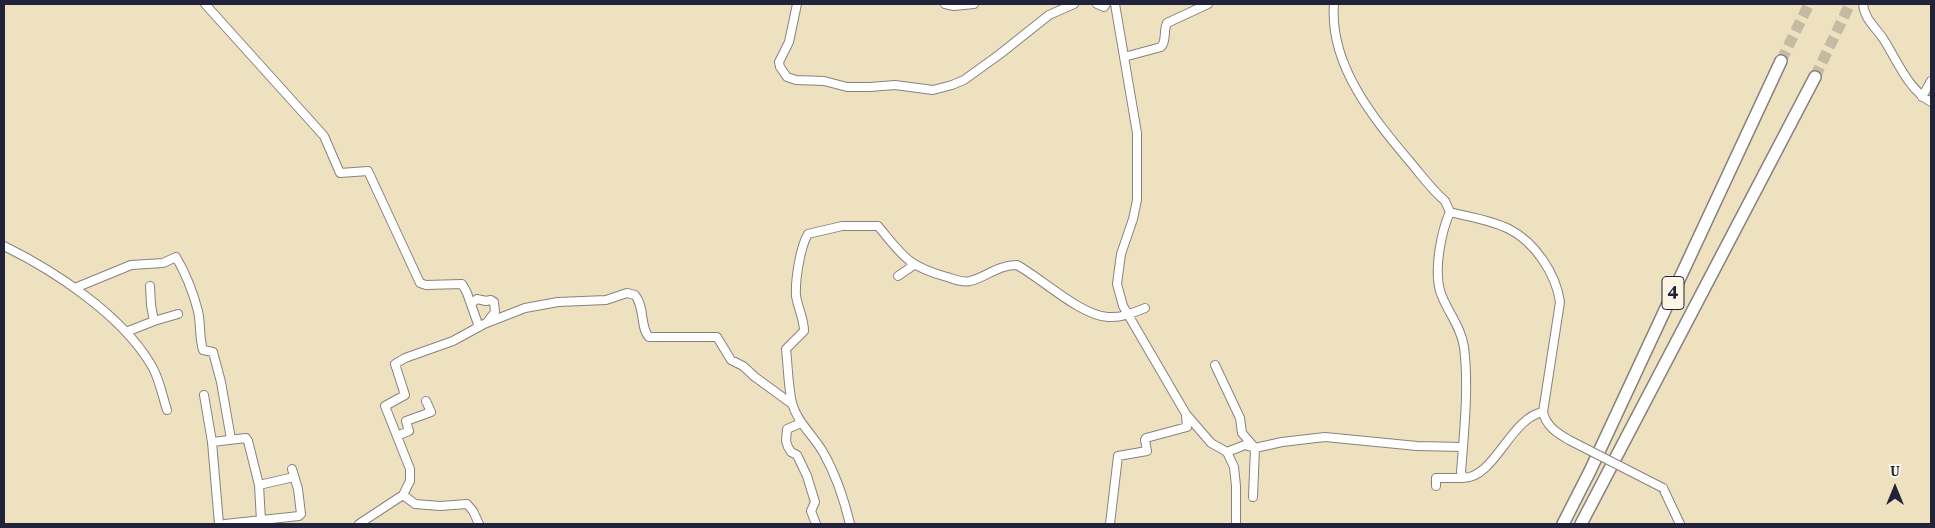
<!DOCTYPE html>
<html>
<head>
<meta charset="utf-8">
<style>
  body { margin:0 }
  #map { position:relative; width:1935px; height:528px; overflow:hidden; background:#eee1c0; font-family:Vollkorn,serif }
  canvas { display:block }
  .frame { position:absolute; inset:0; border:5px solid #22223b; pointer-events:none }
  .north { position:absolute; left:1870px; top:463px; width:50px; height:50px; -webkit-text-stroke:4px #fcf5e5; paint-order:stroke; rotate:0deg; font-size:14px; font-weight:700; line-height:20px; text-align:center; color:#22223b }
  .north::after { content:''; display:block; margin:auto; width:18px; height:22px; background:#22223b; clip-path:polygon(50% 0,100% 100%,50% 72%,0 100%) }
</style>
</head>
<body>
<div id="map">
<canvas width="1935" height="528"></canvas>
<div class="frame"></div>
<div class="north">U</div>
</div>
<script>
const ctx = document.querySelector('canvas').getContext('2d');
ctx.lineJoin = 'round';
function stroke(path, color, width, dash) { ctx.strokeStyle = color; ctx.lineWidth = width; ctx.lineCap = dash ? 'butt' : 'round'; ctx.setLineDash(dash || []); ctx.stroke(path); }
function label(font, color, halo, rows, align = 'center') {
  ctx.font = font + ' Vollkorn,serif'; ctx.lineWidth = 4.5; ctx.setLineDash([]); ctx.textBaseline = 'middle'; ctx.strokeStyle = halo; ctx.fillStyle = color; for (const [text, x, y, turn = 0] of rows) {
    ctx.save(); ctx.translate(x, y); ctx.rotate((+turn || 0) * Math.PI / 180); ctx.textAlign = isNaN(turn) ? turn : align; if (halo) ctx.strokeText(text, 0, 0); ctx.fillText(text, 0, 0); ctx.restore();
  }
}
stroke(new Path2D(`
  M1781,61l28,-57
  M1815,77l35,-73`), '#c5bba5', 11, [11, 5.5]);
const minor = new Path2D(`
  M205,4l119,132 16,37 28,-2 52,112 6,2 36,-1 5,9 12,34
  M797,4l-8,38 -10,20 1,5 7,10 9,3 28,1 23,6h23l25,-2 38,5 19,-5 12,-5 36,-26 49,-39 25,-11
  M945,4l9,2 20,-2
  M1097,4l7,3 2,-3
  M1115,4l22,129v67l-4,19 -12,35 -4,30 6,22 63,108 25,29 16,9 7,15 2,19v38
  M1334,4c-5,61 40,115 77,159 11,13 21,27 34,38l5,11c19,5 41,8 59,17 26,13 47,45 51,73l-17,110c3,14 14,21 26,28
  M1863,4c2,17 13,23 21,36 14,22 24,49 47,62
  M1124,57l37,-10c6,-6 2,-16 6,-24l41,-19
  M1922,97l9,-16
  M1450,212c-9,20 -16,57 -10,79 6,19 21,35 24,56 5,39 0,86 -3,125l2,6c32,0 47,-60 80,-66
  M4,246c51,25 116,68 146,117 9,13 12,32 17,47
  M898,276l16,-11
  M150,286l1,19 3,16
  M75,288l56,-23 32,-2 13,-6c10,17 17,35 22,54 3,13 1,26 5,39l10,2 8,30 10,57
  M471,304l6,-5 9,2 5,-1 3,2 1,10 -7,9
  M126,332l28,-11 24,-7
  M1215,365l25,53 2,15 13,15 -2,49
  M204,395l8,47 34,-4 2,3 11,44 2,36
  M801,423l-14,6 -1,12 2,6 3,5 6,3 10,21 8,26 -4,9 5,13
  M397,436l12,-5 -3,-10 25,-9 -5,-11
  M212,442l7,82
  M1227,452l18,-7 10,3 27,-6 43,-5 92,9 46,1
  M259,485l35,-8
  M1436,486v-8h27
  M1663,488l17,36
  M403,495l7,-14v-12l-25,-63 20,-11 -10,-31 10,-6 48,-17 31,-17 41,-16 33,-6 48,-2 21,-7 8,2c10,12 5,33 14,42h68l14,23 12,6 12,11 37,27
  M225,524l74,-8 2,-2 -3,-25 -6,-20
  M359,524l44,-29 12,9 25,2 27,-2 6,7 6,13
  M850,524c-6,-25 -14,-49 -27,-72 -10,-17 -26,-30 -31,-49 -4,-17 -4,-37 -6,-54l18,-18c0,-12 -6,-23 -8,-35 -1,-15 4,-49 12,-62l34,-8h36c25,30 29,40 69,51 7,2 16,6 23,4 17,-4 27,-16 47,-16 24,13 64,51 91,52 13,1 25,-4 37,-9
  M1110,524l8,-68 29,-5 -2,-11 1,-2 41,-11 -1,-11`);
const highway = new Path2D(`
  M1563,524l27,-53 191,-410
  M1581,524l234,-447`);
stroke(minor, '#88827e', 10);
stroke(highway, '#88827e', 14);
stroke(minor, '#fff', 8);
stroke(highway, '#fff', 11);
const minorBridge = new Path2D(`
  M1569,440l94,48`);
stroke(minorBridge, '#88827e', 10, []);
stroke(minorBridge, '#fff', 8);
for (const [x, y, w] of [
  [1673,293,22]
]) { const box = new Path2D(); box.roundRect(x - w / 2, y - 16.5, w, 33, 4); ctx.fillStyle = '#fcf5e5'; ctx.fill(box); stroke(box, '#22223b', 1); }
label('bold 19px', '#22223b', null, [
  ["4",1673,293]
]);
</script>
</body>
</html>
